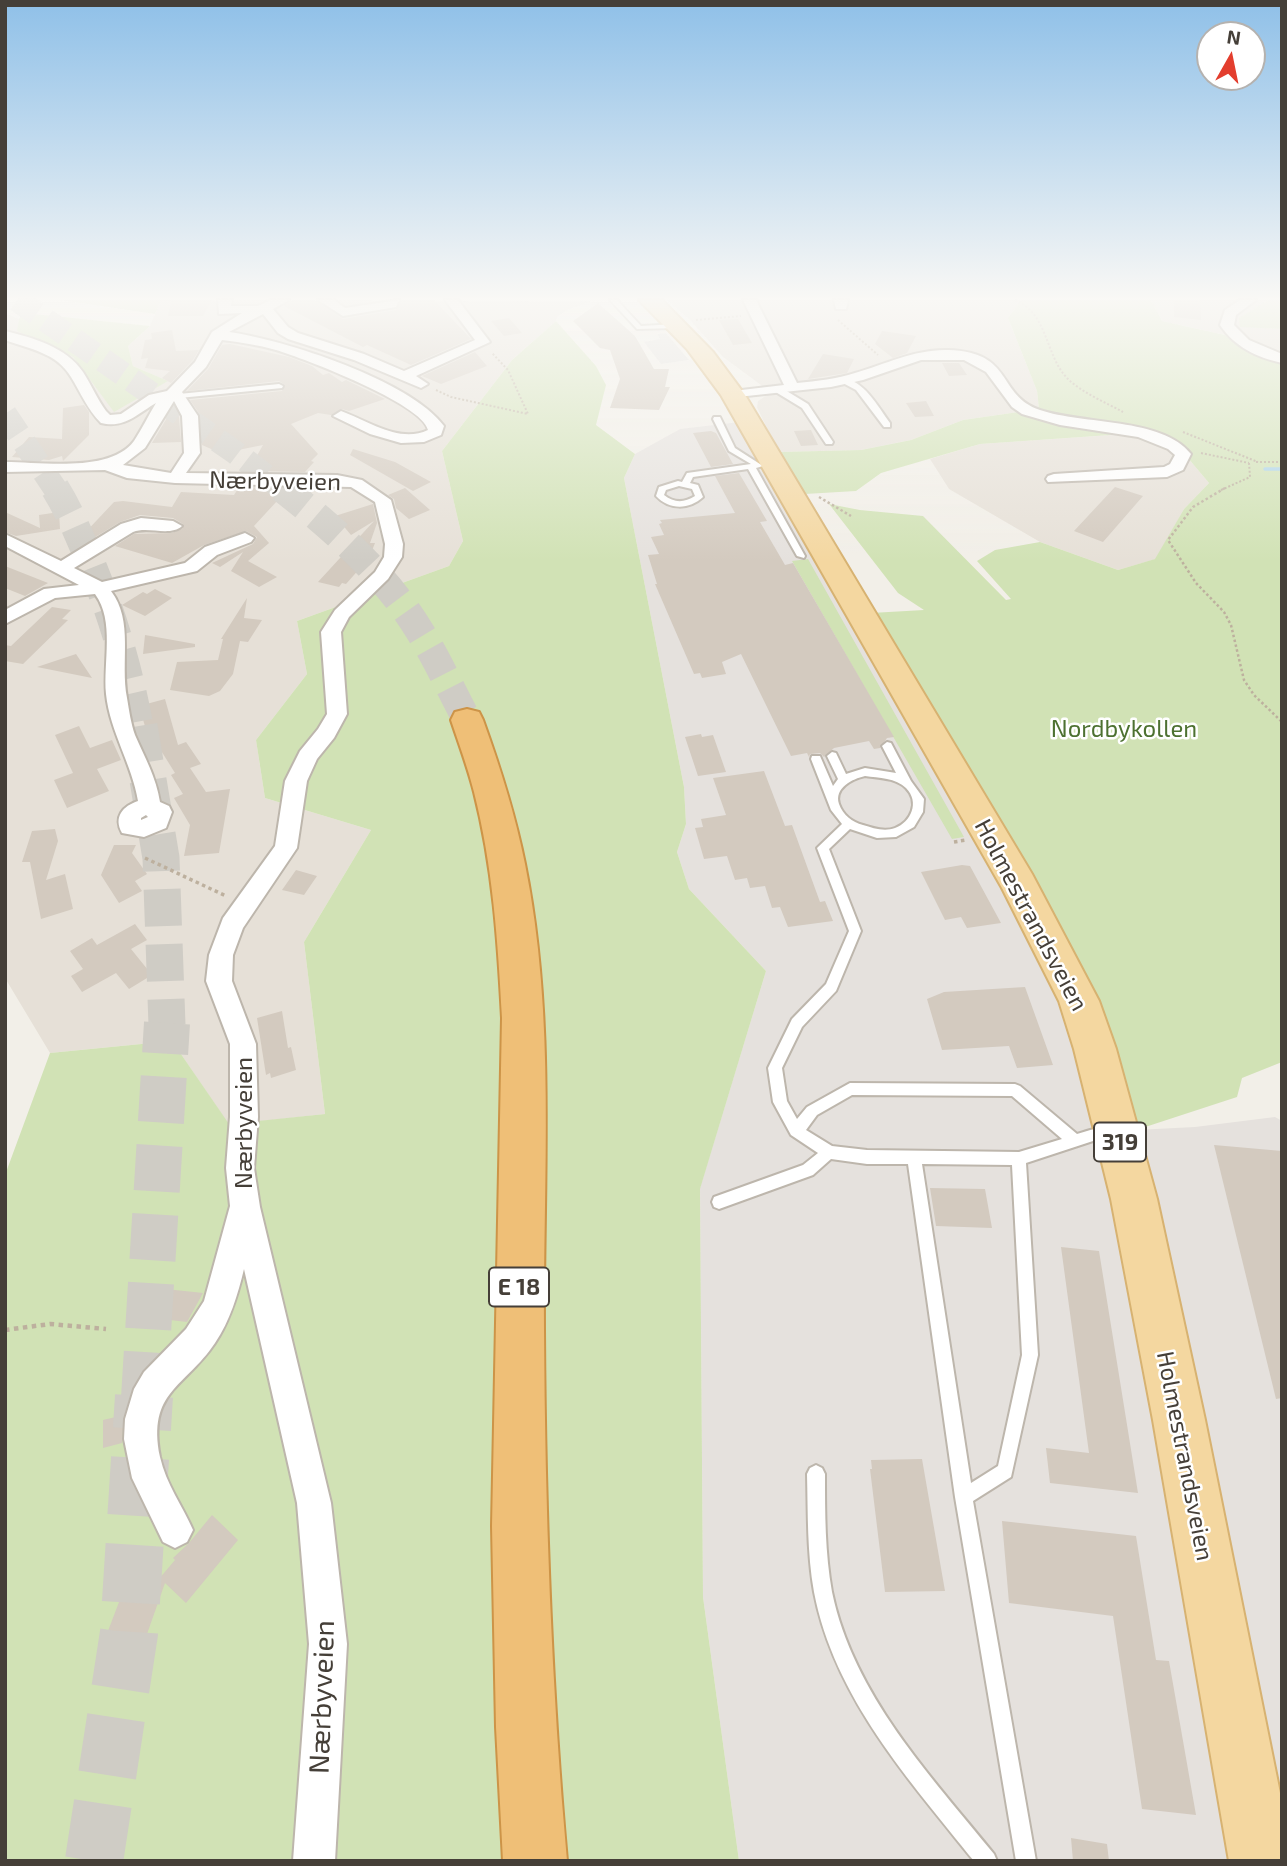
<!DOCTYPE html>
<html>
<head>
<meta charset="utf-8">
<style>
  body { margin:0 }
  #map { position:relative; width:1287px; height:1866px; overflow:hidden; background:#f2efe8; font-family:"Exo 2",sans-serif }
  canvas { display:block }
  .frame { position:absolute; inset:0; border:7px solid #453f38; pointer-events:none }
  .north { position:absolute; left:1196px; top:21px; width:70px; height:70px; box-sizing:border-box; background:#fff; border:2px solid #b5b2af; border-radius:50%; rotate:9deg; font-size:19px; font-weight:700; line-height:28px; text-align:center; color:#453f38 }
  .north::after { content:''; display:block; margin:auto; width:24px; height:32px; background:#e33e2e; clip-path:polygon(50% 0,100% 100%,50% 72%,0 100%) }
</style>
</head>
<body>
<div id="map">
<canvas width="1287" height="1866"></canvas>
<div class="frame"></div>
<div class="north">N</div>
</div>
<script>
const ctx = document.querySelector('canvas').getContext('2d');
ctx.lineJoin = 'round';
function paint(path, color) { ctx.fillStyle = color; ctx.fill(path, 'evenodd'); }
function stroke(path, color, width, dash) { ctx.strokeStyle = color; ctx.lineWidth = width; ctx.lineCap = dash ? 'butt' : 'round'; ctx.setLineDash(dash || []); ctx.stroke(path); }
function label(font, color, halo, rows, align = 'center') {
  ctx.font = font + ' "Exo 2",sans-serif'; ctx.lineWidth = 5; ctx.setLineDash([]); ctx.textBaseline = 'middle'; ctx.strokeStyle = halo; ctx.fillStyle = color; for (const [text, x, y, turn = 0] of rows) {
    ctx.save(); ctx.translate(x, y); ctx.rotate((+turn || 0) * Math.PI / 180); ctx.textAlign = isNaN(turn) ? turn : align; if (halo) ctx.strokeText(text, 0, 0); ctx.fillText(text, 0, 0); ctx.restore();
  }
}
paint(new Path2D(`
  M161,300l430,2 -24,8 -10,7 -1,4 -44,39 -70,91 21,90 -14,25 -152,55 10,53 -51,66 9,58 106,32 -67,112 21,172 -96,11 -57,-84 -122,12 -45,-75v-665l14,6 -1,12 55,26 41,54 53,-30 -34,-15 -5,-20 22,-20z
  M667,300h354l-13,18 29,73 2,18 -76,11 -52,20 -50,10 -83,2 -21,-45 1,-6 9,-6 -6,-10 -38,-28 -33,-37z
  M1151,300h117l-28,18v8l42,3v32l-16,-4 -41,-22 -63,-14z
  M1140,433l42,18 27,32 -25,26 -28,50 -38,11 -78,-28 -91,-53 -19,-30 50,-15z`), '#e6e0d7');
paint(new Path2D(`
  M748,421l388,709 59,-3 80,-10 7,4v740h-543l-36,-264 -3,-409 66,-217 -77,-82 -12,-37 9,-28 -2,-37 -60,-309 11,-24 45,-25z`), '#e5e1dd');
paint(new Path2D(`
  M61,300h100l-6,14z
  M1021,300h130l11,21 63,14 41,22 16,4v701l-40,16 -5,19 -101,33 -265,-517 53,-3 -26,-17 -69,-89 31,6 63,6 83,84 5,-1 -34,-38 18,-11 45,-8 78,28 37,-11 29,-50 25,-26 -27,-32 -42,-18 -160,11 -99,29 -25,18 -51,3 -27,-42 83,-2 50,-10 52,-20 76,-11 -2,-18 -29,-73z
  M1268,300h14v29l-42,-2 -1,-9z
  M24,313l126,13 -22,20 5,20 35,15 -54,31 -41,-55 -56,-26 2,-12z
  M556,321l40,45 10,19 -10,40 39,29 -11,24 60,309 2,37 -9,28 12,37 77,82 -66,218 3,408 36,264h-734v-686l45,-122 122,-12 57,83 96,-10 -21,-172 67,-112 -106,-32 -9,-58 51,-66 -10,-53 152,-55 14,-25 -21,-90 70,-91z
  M808,559l156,278 -12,2 -160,-278z`), '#d1e2b5');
paint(new Path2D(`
  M666,333l23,27 -28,4 -17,-22 16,-3 -3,-5z`), '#e1dfdc');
stroke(new Path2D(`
  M1265,469h17`), '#abd3e9', 3.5);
paint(new Path2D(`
  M212,300l-9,16h-35l3,-15z
  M292,300h23l28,19 53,-9 5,-10h33l37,39 -60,26 -44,-20 -4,2 -79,-41z
  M1174,301h26l1,19 -27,-3z
  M598,303l37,33 19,33h15l-4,18h5l-11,23 -49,-2 10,-29 -10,-29 -10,-2 -27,-27z
  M509,318l13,15 -18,3 -13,-15z
  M738,319l14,24 -19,2 -14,-25z
  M172,330l4,21 23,-1 -6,10 -22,23 -9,-5 8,-7 -25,-3 3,-10 -7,1 4,-19 7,-1 -1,-6z
  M882,331l34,5 -9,17 -14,5 -18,-14z
  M230,344l59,13 23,9 11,9 6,-2 13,9 4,-2 39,19 -36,12 -7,-2 -11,6 -13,-2 -27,11 27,30 -7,7 3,1 -9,10 -49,-1 -6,-3 13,-23 -30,6 -3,-6 -12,7 -16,-7 -1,-29 -11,-16 92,-9 3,-6 -6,-4 -92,10 21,-22 14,-24z
  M475,352l12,14 -46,18 -19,-8z
  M823,354l31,5 -7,14 -39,6z
  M942,363h17l8,12 -18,1z
  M926,401l8,15 -19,1 -9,-14z
  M84,405l5,7v23l-26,26 -1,-5 -13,4 -37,-3 17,-20 33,2 1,-31z
  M174,406l5,11 2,25 -29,1z
  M811,430l7,15 -17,1 -7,-15z
  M711,431l5,2 17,31 -22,3 -18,-34z
  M353,449l42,13 36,20 -18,9 -63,-36z
  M739,473l28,48 -7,1 25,43 8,-2 101,174 -7,1 -7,10 -6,1 -5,-8 -35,7 -10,9 -4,-4 -10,1 -1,3 -2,-4 -16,3 -50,-102 -19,8 4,12 -24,4 -2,-5 -6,1 -39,-90h2l-9,-29 11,-1 -8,-17 13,-2 -5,-11 3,-1 -2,-3 75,-7 -20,-37z
  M239,487l50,1 -35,38 15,17 -21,18 29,16 -18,10 -28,-16 12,-19 -23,15 -8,-4 41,-19 4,-7 -11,-6 -42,14 -32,18 -57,-17 19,-12 38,-1 11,-5v-4l-10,-6 -33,-3 -20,7 -28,17 -10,-3 32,-34 9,-1 49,6 9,-15 53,3z
  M1115,487l28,9 -40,46 -29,-11z
  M405,488l25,22 -21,9 -13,-11 -2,-9 -6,-4z
  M373,504l4,19 -7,20h5l-6,15 -23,26 -4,-1 -3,4 -21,-5 56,-61 -23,14 -16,-19z
  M5,512l35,16 -1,-13 20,-3 1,17 -44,7 -11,-4z
  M5,566l43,17 -23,13 -20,-8z
  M155,589l17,9 -27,18 -23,-11 21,-13 4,2z
  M247,598l-3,20 18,2 -14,22 -8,-1 -7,33 -13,17 -11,5 -39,-6 7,-28 41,-2 5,-21h-2z
  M52,607l19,3 -9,9 6,1 -45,44 -18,-3v-16l6,1z
  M145,635l50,9v3l-52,7z
  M76,654l16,24 -55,-11z
  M165,699l13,46 8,-3 15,22 -11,4 16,24 24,-3 -11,64 -35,3 6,-31 -16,-27 9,-4 -12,-19 4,-2 -25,-40h-3l-8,-27z
  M79,726l11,22 22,-8 9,20 -24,9 12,22 -42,17 -13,-28 19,-7 -18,-38z
  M701,734l1,3 11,-2 13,37 -28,4 -13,-39z
  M764,771l21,55 7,-1 28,77 5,-1 8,20 -45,6 -8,-20 -8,1 -7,-22 -15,2 -3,-10 -12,2 -8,-24 -23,3 -9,-31 8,-1 -2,-8 25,-4 -13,-37z
  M55,829l3,12 -12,39 19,-6 8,35 -32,10 -11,-57h-8l10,-31z
  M114,845h22l-4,8 15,21 -12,7 7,10 -23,12 -18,-28z
  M962,865l8,1 31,57 -34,5 -6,-11 -16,3 -24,-48z
  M296,870l21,6 -13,19 -22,-5z
  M135,924l12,16 -16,9 21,26 -23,14 -13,-16 -34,19 -11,-16 12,-7 -13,-18 22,-13 5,7z
  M1025,987l28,78 -36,3 -8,-22 -67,4 -15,-51 17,-7z
  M282,1011l6,37 3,-1 5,23 -25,8 -1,-5 -4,2 -9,-57z
  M1214,1145l68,6v247l-6,1z
  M930,1188l55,1 7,39 -56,-2z
  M1061,1247l38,4 39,242 -88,-10 -4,-35 43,5z
  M137,1286l57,6 9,1 -16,29 -34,-4 3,-7 -28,-9z
  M124,1415l-2,28 -19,5v-28z
  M922,1459l23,132 -60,1 -15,-123h2l-1,-9z
  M212,1515l26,25 -52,63 -21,-20 -24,68 -38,-7 21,-55 23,4 28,-33 -2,-2 16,-15z
  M1002,1521l134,15 20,124 13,1 27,154 -54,-6 -29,-193 -104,-13z
  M1071,1838l36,6 2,17h-36z`), '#d3cabf');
stroke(new Path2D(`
  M17,300l219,153 48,37
  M5,414l51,76`), '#cfccc5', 24, [24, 11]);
stroke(new Path2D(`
  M55,488c12,19 20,38 29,59 25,57 44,118 55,180
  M282,488c51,40 103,86 137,142 18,29 32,60 48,90`), '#cfccc5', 29, [29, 15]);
stroke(new Path2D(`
  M139,726l22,132 6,167`), '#cfccc5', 37, [37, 18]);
stroke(new Path2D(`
  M144,1398l23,-375`), '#cfccc5', 46, [46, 23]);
stroke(new Path2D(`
  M94,1861l35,-228 15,-237`), '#cfccc5', 58, [58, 29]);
const service = new Path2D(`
  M610,300h7l24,26 35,-2 3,2 -3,2 -39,1z
  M841,378c23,1 37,29 49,45v4h-6l-28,-37 -15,-8z
  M279,384l4,2 -1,2 -103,10 -4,-2 4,-2z
  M774,387h6l28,17 25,38 -1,2h-6l-24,-36 -28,-17z
  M714,417h6l15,31 28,18 -7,2 49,88 -1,2 -7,-2 -49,-87 -55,8 -3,6 8,2 5,12c-14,13 -34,13 -47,-1l3,-9 19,-6 4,1 5,-9 64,-9 -22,-13 -16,-32zM679,486l13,3 3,7c-11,7 -21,7 -31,-1l2,-5z
  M887,742l4,1 20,38 13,18 -1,13 -9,15 -18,10 -19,1 -27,-9 -21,20 32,82 -25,60 -34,36 -20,41 5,33 10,18 10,-12 43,-24 165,1 5,2 57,48c13,-4 25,-9 38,-4l2,4 -2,4 -19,2 -70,23 12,192 -27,122 -38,24 63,360h-20l-61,-364 -47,-333h-41l-36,-5 -18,16 -94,34 -5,-2 -2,-5 2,-5 89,-32 15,-12 -27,-18 -18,-33 -5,-34 24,-49 34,-35 23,-53 -32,-83 25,-24 -11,-14 -20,-51 1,-3h8l13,30 5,-7 -11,-23 5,-4 4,1 10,21 19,-6 31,5 -14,-27zM865,776c14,2 31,2 41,12 14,14 5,34 -11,40 -11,4 -22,0 -32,-3 -11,-3 -20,-10 -24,-21 -5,-16 13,-25 26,-28zM852,1095l160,1 50,43 -43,13 -152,-2 -35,-4 -26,-16 11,-15zM922,1164l90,1 10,190 -24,111 -27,17z
  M816,1465l6,3 3,6c0,39 0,79 7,118 21,102 98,183 162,262l3,7h-23c-65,-81 -140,-164 -160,-269 -7,-39 -6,-79 -7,-118l3,-6z`);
const minor = new Path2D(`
  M218,300h14l-1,6h27l13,-6h18l-16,9 15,18 10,6 66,21 40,17 71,-31 -30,-40h13l32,42 -74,34 12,8 -7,4 -67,-28 -66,-21 -10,-6 -15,-19 -34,18c56,8 181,48 215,94l-3,9 -17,7 -23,1 -31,-9 -37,-18 8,-5 5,2c25,10 55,30 82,17 -5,-26 -125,-72 -152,-80 -18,-5 -36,-8 -54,-10l-16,27 -24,25 16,24 2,37 -14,20 151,2 25,5 29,20 12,44 -1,13 -14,22 -39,38 -8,15 6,82 -13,24 -17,21 -10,22 -10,67 -54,80 -10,27 -1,26 24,63 2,73 -4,51 6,39 71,296 16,141 -12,217h-42l16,-217 -12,-141 -53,-234c-6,25 -14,52 -29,74 -30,45 -68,48 -55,114 6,27 22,48 33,73l-6,12 -12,6 -12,-6 -31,-64 -8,-39 1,-20 9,-30 10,-17 42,-43 18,-28 26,-95 -4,-38 4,-51v-73l-24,-63 3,-26 14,-37 52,-72 10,-65 15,-30 18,-22 9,-15 -6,-82 14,-22 40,-38 9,-15 1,-13 -10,-42 -24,-15 -176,-4 -48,-5 -22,-8 -100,2v-10c37,0 105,11 129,-21 8,-12 14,-25 22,-38 -19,11 -32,26 -55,20 -14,-14 -20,-30 -30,-46 -14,-24 -41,-28 -66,-37v-9c29,7 61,16 78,41 8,12 14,27 23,39l4,4 11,-1 28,-19 18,-4 28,-29 17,-30 30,-19 -23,1zM174,401l8,15 2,37 -13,20 -48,-8 22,-17z
  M318,300h16l11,8 54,-8 -3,7 -53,9z
  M743,300h13l41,83c20,-2 40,-4 58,-10 31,-9 60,-24 93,-23 67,2 48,45 92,60 43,15 122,7 151,44l-8,16 -16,7 -119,5 -2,-3 2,-3 6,-2 110,-7 6,-3 5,-9 -7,-6 -30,-12 -78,-12 -38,-11 -10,-7 -26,-35 -22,-12h-43l-58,20 -32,7 -103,11 -2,-3 2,-3 5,-1 51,-6z
  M834,300h14l-2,9h-10z
  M1240,300h16l-20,15 -2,10 15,15 33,14v9c-26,-6 -47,-16 -62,-38l5,-15z
  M141,518l32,3 9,5c-12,11 -34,0 -49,6l-59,36 28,14 83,-19 20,-16 40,-14 9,5 -3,4 -34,13 -20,16 -86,20c23,30 9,71 16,107 2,12 4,26 8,37 10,23 21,42 25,67l9,4 3,6 -6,16 -22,9 -22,-4c-9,-16 1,-27 16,-32 -6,-37 -28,-69 -32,-107 -3,-32 9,-73 -11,-100l-40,4 -50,26v-14l39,-21 35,-4 -74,-39v-12l56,27 60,-37zM146,815l2,2 -7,3v-2z`);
const primary = new Path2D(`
  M639,300h23l51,52 32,43 287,479 67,127 17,48 41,150 48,221 77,383v58h-53l-76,-441 -42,-221 -37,-150 -15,-48 -57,-113 -281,-493 -34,-46z`);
const motorway = new Path2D(`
  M467,709l12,3 4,8c17,47 32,94 42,144 31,153 18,312 19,466 1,178 7,354 23,531h-64l-7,-134 -4,-201 10,-508c-4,-76 -9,-151 -28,-226 -6,-24 -15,-48 -23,-72l4,-8z`);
stroke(service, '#bdb6ac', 4);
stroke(minor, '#bdb6ac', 4);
stroke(primary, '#d7b271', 4);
stroke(motorway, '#cd9448', 4);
stroke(new Path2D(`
  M1015,300c33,13 30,55 52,78 15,15 38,24 56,34
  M696,320l45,-4
  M838,320l40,35
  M436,390l15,7 77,17 -20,-44 -16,-17
  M1183,432l75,30
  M1201,453l48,10
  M1256,462h26
  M1221,490l29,-13 -1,-14`), '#bdb09e', 2, [2, 2]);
stroke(new Path2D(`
  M1225,488l-32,19 -25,33 28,43 28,29 7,13 13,55 10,15 28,27
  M819,497l32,19`), '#bdb09e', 2.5, [2.5, 2.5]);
stroke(new Path2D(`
  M954,842l12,-2
  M145,858l81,38`), '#bdb09e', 3.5, [3.5, 3.5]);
stroke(new Path2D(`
  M5,1330l45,-6 56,5`), '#bdb09e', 4.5, [4.5, 4.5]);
paint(service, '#fff');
paint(minor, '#fff');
paint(primary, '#f4d7a0');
paint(motorway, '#efbf77');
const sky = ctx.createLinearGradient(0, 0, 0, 562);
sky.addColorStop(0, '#8fc0e8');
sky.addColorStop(0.53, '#f9f8f5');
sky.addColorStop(1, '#f9f8f500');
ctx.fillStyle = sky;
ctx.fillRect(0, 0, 1287, 562);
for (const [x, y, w] of [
  [1120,1142,52],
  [519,1287,60]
]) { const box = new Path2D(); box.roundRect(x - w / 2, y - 19.5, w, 39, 5); ctx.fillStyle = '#fff'; ctx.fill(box); stroke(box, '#453f38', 2); }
label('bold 23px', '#453f38', null, [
  ["319",1120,1142],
  ["E 18",519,1287]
]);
label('24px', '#453f38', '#fff', [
  ["Nærbyveien",275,481,1],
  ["Holmestrandsveien",1031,915,62],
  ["Nærbyveien",244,1123,-90],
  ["Holmestrandsveien",1185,1456,79]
]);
label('24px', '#4d7131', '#fff', [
  ["Nordbykollen",1124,729]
]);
label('28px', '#453f38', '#fff', [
  ["Nærbyveien",322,1697,-88]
]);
</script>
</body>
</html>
